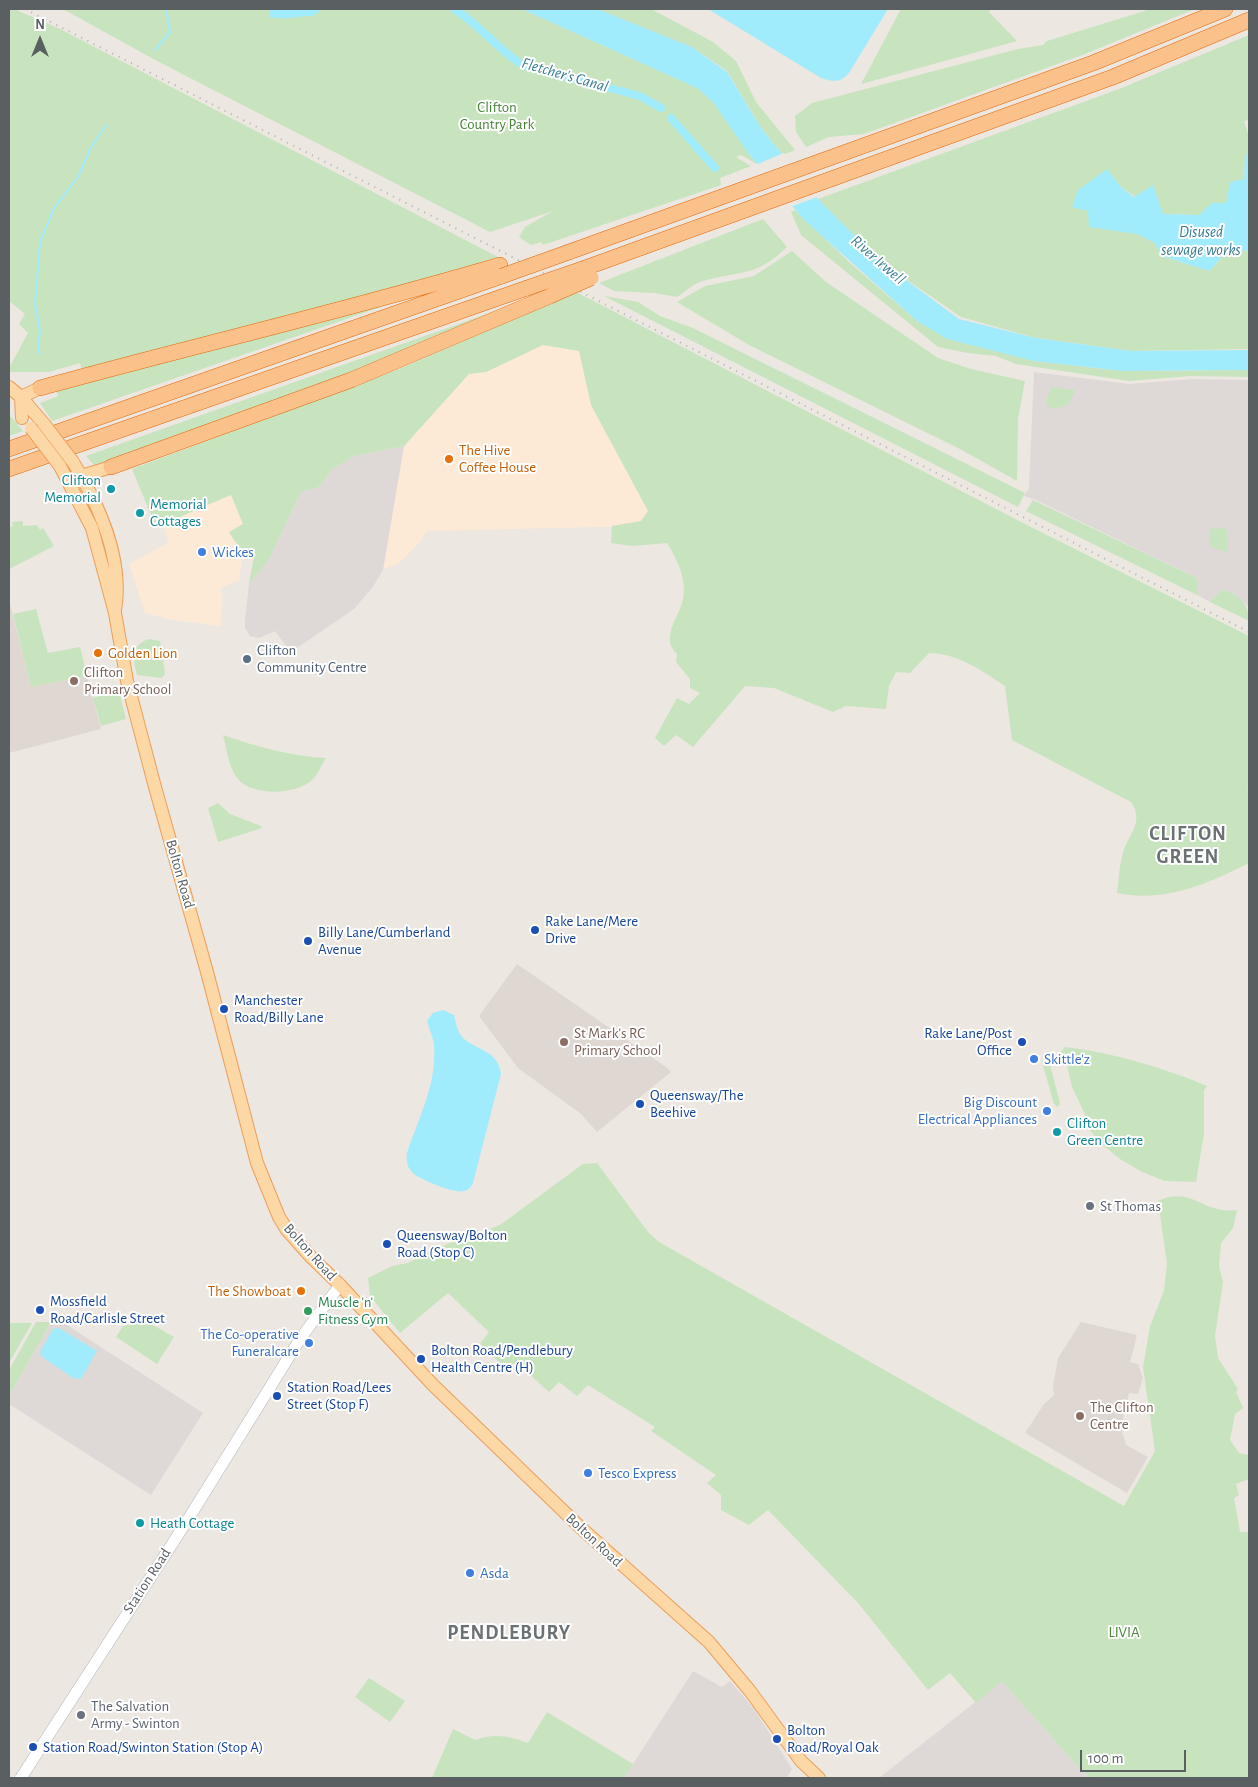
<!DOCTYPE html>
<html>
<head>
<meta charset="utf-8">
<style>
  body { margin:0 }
  #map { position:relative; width:1258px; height:1787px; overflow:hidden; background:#ece7e1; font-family:"Alegreya Sans",sans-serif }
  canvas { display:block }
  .frame { position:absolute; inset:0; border:10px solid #5a5f62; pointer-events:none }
  .north { position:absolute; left:15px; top:15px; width:50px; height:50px; -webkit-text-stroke:4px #fff; paint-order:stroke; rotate:0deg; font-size:14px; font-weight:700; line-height:20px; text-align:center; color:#5a5f62 }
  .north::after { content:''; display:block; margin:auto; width:18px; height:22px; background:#5a5f62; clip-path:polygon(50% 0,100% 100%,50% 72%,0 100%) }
  .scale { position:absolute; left:1080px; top:1750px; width:106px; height:22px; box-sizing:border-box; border:2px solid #5a5f62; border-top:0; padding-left:6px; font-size:15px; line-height:18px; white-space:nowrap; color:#5a5f62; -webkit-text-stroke:4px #fff; paint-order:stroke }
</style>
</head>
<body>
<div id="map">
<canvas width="1258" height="1787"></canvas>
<div class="frame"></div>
<div class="north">N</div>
<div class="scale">100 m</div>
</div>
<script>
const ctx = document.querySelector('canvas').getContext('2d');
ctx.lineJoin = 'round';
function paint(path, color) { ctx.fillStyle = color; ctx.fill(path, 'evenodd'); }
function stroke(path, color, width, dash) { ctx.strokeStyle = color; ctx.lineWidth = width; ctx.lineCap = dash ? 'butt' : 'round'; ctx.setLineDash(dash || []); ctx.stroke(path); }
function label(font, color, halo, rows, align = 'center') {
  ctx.font = font + ' "Alegreya Sans",sans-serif'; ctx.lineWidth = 4; ctx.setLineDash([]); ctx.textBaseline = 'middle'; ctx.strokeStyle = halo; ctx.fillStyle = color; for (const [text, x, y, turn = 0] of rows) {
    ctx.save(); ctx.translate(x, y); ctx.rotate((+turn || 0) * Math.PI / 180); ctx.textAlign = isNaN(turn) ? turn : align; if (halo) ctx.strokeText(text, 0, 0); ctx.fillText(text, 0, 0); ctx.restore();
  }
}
paint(new Path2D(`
  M543,345l36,6 17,31 -5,23 57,106 -8,15 -213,5 -7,11 -21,21 -16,7 21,-124 65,-72 17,-2z
  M231,494l12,30 -14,9 14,20 -4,27 -19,8 2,8 -1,30 -49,-6 -27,-7 -16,-49 40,-22 -6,-17z`), '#fdead6');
paint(new Path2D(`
  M1034,372l95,12 63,-5 57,1v224l-2,2 -12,-12 -14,-4 -11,12 -13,-7v-17l-161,-78 -12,-4 5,-8z
  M404,446l-21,124 -11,18 -18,21 -60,41 -8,-4 -11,-15 -16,7 -9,-2 -5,-8v-8l4,-37 19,-22 33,-69 18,-5 12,-17 23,-14z
  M51,1322h11l141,91 -52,82 -142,-91v-8z
  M693,1671l29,16 8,-6 24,28 38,60 -5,9h-163z
  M1002,1681l77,87 12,10h-212z`), '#ded9d6');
paint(new Path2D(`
  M9,600l22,87 56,-11 14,53 -92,24z
  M517,964l149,103 5,5 -74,60 -16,-18 -63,-46 -39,-52z
  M1081,1322l56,13 -7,27 8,2 5,14 -5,16 -9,-1 -8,35 5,17 22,12 -21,36 -102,-60 19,-29 10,-9 -1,-10 5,-27z`), '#dfd8d2');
paint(new Path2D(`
  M9,9h5l44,19 440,229 -18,5v3l-398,105 -2,-7 -31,9h-40v-4l19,-35 -9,-9 6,-10 -16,-13z
  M63,9h459l175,79 16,14 44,62 -16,-9 -5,2 15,9 -31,12 1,7 -178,60 -2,-3 -10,3 -12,-8 6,-10 28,-16 -63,21 -333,-171z
  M597,9h54l62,33 23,19 20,41 39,48 -12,5 -22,-27 -34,-57 -35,-24z
  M901,9h89l-1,3 28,29 -156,43z
  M1151,9h44l-110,45 -221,80 -35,3 -23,10 -10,-15 -1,-16 17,-13 206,-54 25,-4 4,-4z
  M1249,35v85l-5,1 5,16v11l-4,10 -1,21 -18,24h-14l-13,12 -37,-1 -40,-26 -15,-19 -35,38 17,4v16l48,6 18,10 7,13 47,15 17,-18 23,-3v99l-118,2 -95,-13 -75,-21 -67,-46 -41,-36 -35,-36 301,-110z
  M795,210l54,52 68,59 117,40 89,10 126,-1v7l-59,-1 -61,5 -113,-17 -20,-8 -28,-3 -30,-6 -137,-112 -10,-23z
  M763,219l24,28c-32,31 -46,23 -84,34 -9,2 -18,11 -26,16l-22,-4 -41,-2 -15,-8z
  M792,251l34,31 112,76 33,11 54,12 -7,38 -1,62 -57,-32 -211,-104 -72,-43 28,-16 49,-10z
  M576,292l453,234 220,110v152l-2,1 2,4v70c-42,21 -84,40 -132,30 2,-13 2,-27 6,-40 5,-19 22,-30 8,-51l-119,-62 -7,-54c-24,-16 -46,-32 -76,-33l-19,20 -14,-1 -7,14 -3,23 -40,-3 -13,6 -59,-24 -29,-2 -52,61 -17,-12 -12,11 -9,-8 22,-40 12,6 11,-11 -10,-5v-9l-14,-17 1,-8c-18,-17 3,-37 6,-55 4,-20 -6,-40 -16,-56l-34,3 -22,-3 1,-17 29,-5 7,-10 -57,-106 -12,-54 -36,-6 -57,27 -17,2 -65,72 -50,10 -23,14 -12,17 -18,5 -33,69 -19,22 6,-31 -12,1 -14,-21 14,-8 -12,-29 -75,32 -24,-58 267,-100z
  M604,296l34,6 22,14 33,12 332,165 -7,14z
  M529,299l-107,47 -325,122 -11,-12z
  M401,300l-349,121 -12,-18 18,-7 -2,-6z
  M1052,387l23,3 -6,14 -14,5 -8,-3 -1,-6z
  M9,414l14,17 -14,5z
  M1033,500l164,78v17l-171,-84z
  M23,521v5l14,-1 3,5 3,-2 11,18 -45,23v-42l4,-1 -1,-4z
  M1221,528l6,2 1,23 -19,-7v-17z
  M1221,590c17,2 28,14 28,31l-39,-19z
  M36,609l12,44 32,-6 7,29 -56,11 -18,-73z
  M149,639l11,2 5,33 -3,4 -25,-3c-4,-16 -7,-30 12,-36z
  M119,691l7,28 -25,7 -8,-28z
  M223,735c35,12 67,21 103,23 -4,6 -9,18 -15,23 -16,13 -54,15 -70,1 -12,-11 -14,-32 -18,-47z
  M218,803l12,11 31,12 1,2 -44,14 -10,-34z
  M1065,1047c50,6 96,20 142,39l-3,4v43l-8,49 -31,-1 -23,-9 -22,-13 -22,-18 -13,-18v-9l-13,-27 -7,-31 -5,-3z
  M1043,1059l6,2 11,42 -2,4 -4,-3 -12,-42z
  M597,1163l51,69 11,10 465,264 31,-55 -12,-84 7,-41 14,-35 3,-28 -9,-62c34,-16 45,14 79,9l-4,18 -12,15 -2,23 4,16 -8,54 3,22 20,31 -2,3 7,16 -8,6 -5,26 9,13 10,2v24l-13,5 3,11 -5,3 6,34h8l1,5v241h-158l-12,-10 -77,-87 -26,22 -26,-30 -22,17 -70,-87 -90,-93 -19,15 -28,-15v-15l-14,-12 9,-8 -65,-44 4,-4 -67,-42 -11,11 -18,-14 -10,10 -33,-30 -8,9 -28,-27 9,-12 -41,-39 -48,40 -30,-37 -2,-18 24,-12 16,-3 29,-15 63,-23 83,-61z
  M146,1321l28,16 -17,27 -41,-27 7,-11z
  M36,1322h15l-42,74v-26z
  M9,1323h23l-23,40z
  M369,1678l36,23 -15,21 -35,-25z
  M547,1712l86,52 -9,14h-192l21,-49 22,11c19,-7 34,-4 53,3z`), '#c7e4be');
paint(new Path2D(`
  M269,9h53l-9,7c-14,-1 -28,5 -43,1z
  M522,9h75l95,38 35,25 34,56 57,71 35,35 41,37 65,48 77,19 95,13 118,-1v20l-126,1 -89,-10 -87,-22 -30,-18 -114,-102 -55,-66 -35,-51 -16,-14z
  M708,9h180l-39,64c-9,10 -16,9 -28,5z
  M1249,148v102l-23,3 -17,18 -47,-15 -7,-13 -18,-9 -48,-7 -1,-16 -16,-4 6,-17 29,-21 15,19 12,9 19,-12 10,29 36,1 13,-12h14l4,-21 14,-3 1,-21z
  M443,1010l11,5c2,7 3,16 8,22 15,14 36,13 39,37l-28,109c-2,4 -4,7 -9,8 -9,3 -46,-12 -52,-19 -5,-5 -6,-12 -5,-19 11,-34 30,-69 27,-106 0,-8 -5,-18 -7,-26l6,-8z
  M59,1328l38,23 -16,28 -8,-1 -32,-22 -1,-4 13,-23z`), '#a1ecfc');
paint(new Path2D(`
  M784,153l36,43 -30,11 -35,-42z`), '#ece7e1');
stroke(new Path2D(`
  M155,50l15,-18 -4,-23
  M38,354l2,-24 -5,-26 5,-62 14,-34 24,-31 12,-28 16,-24`), '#a1ecfc', 2);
stroke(new Path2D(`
  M454,9c26,16 44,41 70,57l116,30 21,12
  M671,118l44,50`), '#a1ecfc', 8);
const secondary = new Path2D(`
  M28,1767l159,-246 113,-182 40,-54`);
const primary = new Path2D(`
  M9,387l12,10 23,27
  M22,418l-1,-21 19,-9
  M73,462c26,43 51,97 42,148
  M60,466l32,62 23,85 12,68 28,106 52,185 50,191 22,54 8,13 24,27 29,28 93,100 148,143 128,114 41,49 51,70 18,17
  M75,478l36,-11`);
const motorway = new Path2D(`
  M569,252l524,-189 132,-54
  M585,268l528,-191 136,-57
  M40,388c153,-42 308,-78 460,-123
  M9,449l493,-173
  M111,467l240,-87 199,-84
  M9,469l518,-181`);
stroke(secondary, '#b1b6b9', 12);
stroke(primary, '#ed9e5a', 14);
stroke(motorway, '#e76807', 16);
stroke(secondary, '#fff', 11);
stroke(primary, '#fcd8a6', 12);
stroke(motorway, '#fac18b', 15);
stroke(new Path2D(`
  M25,9l1224,623
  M9,1773l23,5`), '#b0b1b2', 2, [1, 6]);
const secondaryBridge = new Path2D(`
  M21,1778l7,-11`);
const primaryBridge = new Path2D(`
  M44,424l29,38
  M31,428l29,38`);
const motorwayBridge = new Path2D(`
  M502,276l67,-24
  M527,288l58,-20
  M550,296l41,-18`);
stroke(secondaryBridge, '#b1b6b9', 12, []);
stroke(primaryBridge, '#ed9e5a', 14, []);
stroke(motorwayBridge, '#e76807', 16, []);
stroke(secondaryBridge, '#fff', 11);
stroke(primaryBridge, '#fcd8a6', 12);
stroke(motorwayBridge, '#fac18b', 15);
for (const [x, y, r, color] of [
  [449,459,5,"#e8710a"],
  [111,489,5,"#0f9aa8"],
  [140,513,5,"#0f9aa8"],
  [202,552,5,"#3f7fe0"],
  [98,653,5,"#e8710a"],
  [247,659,5,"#5c6f8a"],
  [74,681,5,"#8d6e63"],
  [535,930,5,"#1a4fb4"],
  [308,941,5,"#1a4fb4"],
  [224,1009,5,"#1a4fb4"],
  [564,1042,5,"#8d6e63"],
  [1022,1042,5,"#1a4fb4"],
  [1034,1059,5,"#3f7fe0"],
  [640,1104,5,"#1a4fb4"],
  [1047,1111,5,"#3f7fe0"],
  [1057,1132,5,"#0f9aa8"],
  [1090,1206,5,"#6b7280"],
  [387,1244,5,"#1a4fb4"],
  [301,1291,5,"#e8710a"],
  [40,1310,5,"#1a4fb4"],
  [308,1311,5,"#2e9e5b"],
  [309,1343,5,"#3f7fe0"],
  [421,1359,5,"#1a4fb4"],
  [277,1396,5,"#1a4fb4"],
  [1080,1416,5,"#8d6e63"],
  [588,1473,5,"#3f7fe0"],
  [140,1523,5,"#0f9aa8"],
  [470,1573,5,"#3f7fe0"],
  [81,1715,5,"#6b7280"],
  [777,1739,5,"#1a4fb4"],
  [33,1747,5,"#1a4fb4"]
]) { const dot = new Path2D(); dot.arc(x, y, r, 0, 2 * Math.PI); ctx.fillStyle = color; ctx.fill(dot); stroke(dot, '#fff', 2); }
label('15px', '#478437', '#fff', [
  ["Clifton",497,107],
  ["Country Park",497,124],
  ["LIVIA",1124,1632]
]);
label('15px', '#c56008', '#fff', [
  ["The Hive",459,450],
  ["Coffee House",459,467],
  ["Golden Lion",108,653],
  ["The Showboat",291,1291,"right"]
], 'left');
label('15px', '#0d838f', '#fff', [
  ["Clifton",101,480,"right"],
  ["Memorial",101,497,"right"],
  ["Memorial",150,504],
  ["Cottages",150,521],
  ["Clifton",1067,1123],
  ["Green Centre",1067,1140],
  ["Heath Cottage",150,1523]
], 'left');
label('15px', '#366cbe', '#fff', [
  ["Wickes",212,552],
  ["Skittle'z",1044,1059],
  ["Big Discount",1037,1102,"right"],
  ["Electrical Appliances",1037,1119,"right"],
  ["The Co-operative",299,1334,"right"],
  ["Funeralcare",299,1351,"right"],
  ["Tesco Express",598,1473],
  ["Asda",480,1573]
], 'left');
label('15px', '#4e5e75', '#fff', [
  ["Clifton",257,650],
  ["Community Centre",257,667]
], 'left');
label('15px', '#785e54', '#fff', [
  ["Clifton",84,672],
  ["Primary School",84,689],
  ["St Mark's RC",574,1033],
  ["Primary School",574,1050],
  ["The Clifton",1090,1407],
  ["Centre",1090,1424]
], 'left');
label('15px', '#5a5f62', '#fff', [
  ["Bolton Road",180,874,74],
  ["Bolton Road",310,1252,48],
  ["Bolton Road",594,1540,43],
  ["Station Road",147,1581,-57]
]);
label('15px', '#164399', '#fff', [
  ["Rake Lane/Mere",545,921],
  ["Drive",545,938],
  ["Billy Lane/Cumberland",318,932],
  ["Avenue",318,949],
  ["Manchester",234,1000],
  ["Road/Billy Lane",234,1017],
  ["Rake Lane/Post",1012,1033,"right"],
  ["Office",1012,1050,"right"],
  ["Queensway/The",650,1095],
  ["Beehive",650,1112],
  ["Queensway/Bolton",397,1235],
  ["Road (Stop C)",397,1252],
  ["Mossfield",50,1301],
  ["Road/Carlisle Street",50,1318],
  ["Bolton Road/Pendlebury",431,1350],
  ["Health Centre (H)",431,1367],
  ["Station Road/Lees",287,1387],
  ["Street (Stop F)",287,1404],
  ["Bolton",787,1730],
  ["Road/Royal Oak",787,1747],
  ["Station Road/Swinton Station (Stop A)",43,1747]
], 'left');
label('15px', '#5b616d', '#fff', [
  ["St Thomas",1100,1206],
  ["The Salvation",91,1706],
  ["Army - Swinton",91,1723]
], 'left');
label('15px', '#27864d', '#fff', [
  ["Muscle 'n'",318,1302],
  ["Fitness Gym",318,1319]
], 'left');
label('italic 16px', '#387c94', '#fff', [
  ["Fletcher's Canal",565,75,16],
  ["Disused",1201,232],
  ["sewage works",1201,250],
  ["River Irwell",878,260,41]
]);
ctx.letterSpacing = '1px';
label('bold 20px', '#6b7274', '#fff', [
  ["CLIFTON",1188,834],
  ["GREEN",1188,857],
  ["PENDLEBURY",509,1633]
]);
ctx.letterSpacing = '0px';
</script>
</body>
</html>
